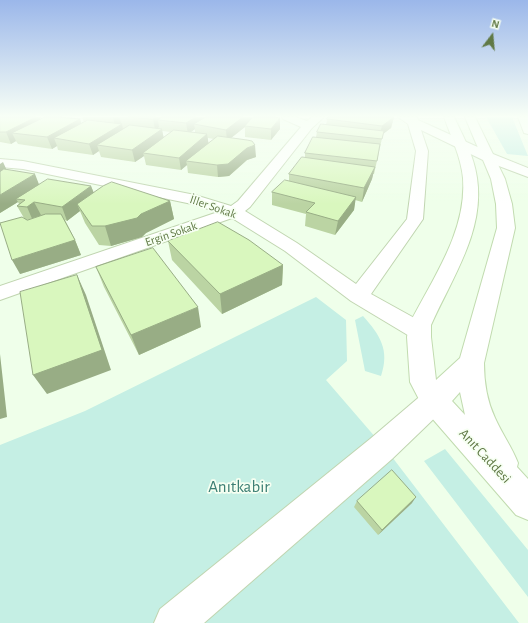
<!DOCTYPE html>
<html>
<head>
<meta charset="utf-8">
<style>
  body { margin:0 }
  #map { position:relative; width:528px; height:623px; overflow:hidden; background:#efffea; font-family:"Alegreya Sans",sans-serif }
  canvas { display:block }
  .north { position:absolute; left:472px; top:16px; width:40px; height:40px; -webkit-text-stroke:3px #f6fff2; paint-order:stroke; rotate:16deg; font-size:11px; font-weight:700; line-height:16px; text-align:center; color:#607946 }
  .north::after { content:''; display:block; margin:auto; width:14px; height:18px; background:#607946; clip-path:polygon(50% 0,100% 100%,50% 72%,0 100%) }
</style>
</head>
<body>
<div id="map">
<canvas width="528" height="623"></canvas>
<div class="north">N</div>
</div>
<script>
const ctx = document.querySelector('canvas').getContext('2d');
ctx.lineJoin = 'round';
function paint(path, color) { ctx.fillStyle = color; ctx.fill(path, 'evenodd'); }
function stroke(path, color, width, dash) { ctx.strokeStyle = color; ctx.lineWidth = width; ctx.lineCap = dash ? 'butt' : 'round'; ctx.setLineDash(dash || []); ctx.stroke(path); }
function label(font, color, halo, rows, align = 'center') {
  ctx.font = font + ' "Alegreya Sans",sans-serif'; ctx.lineWidth = 3.5; ctx.setLineDash([]); ctx.textBaseline = 'middle'; ctx.strokeStyle = halo; ctx.fillStyle = color; for (const [text, x, y, turn = 0] of rows) {
    ctx.save(); ctx.translate(x, y); ctx.rotate((+turn || 0) * Math.PI / 180); ctx.textAlign = isNaN(turn) ? turn : align; if (halo) ctx.strokeText(text, 0, 0); ctx.fillText(text, 0, 0); ctx.restore();
  }
}
paint(new Path2D(`
  M486,117h26l16,39 -21,-2z
  M316,297l30,23 1,41 -21,19 63,73 130,170h-519v-178l85,-34z
  M363,316c17,19 27,34 18,60l-16,-5 -10,-51z
  M445,449l83,101v47l-104,-136z`), '#c5efe4');
const minor = new Path2D(`
  M282,117h14l11,4 5,-4h12l-12,11 -62,79 -5,4 52,32 59,41 51,-65 9,-68 -8,-27 -10,-7h19l1,3 75,34 35,14v9l-45,-17 -62,-30 7,21 -5,68 -52,75 56,31 4,6 -4,6 -8,3 -8,-3 -60,-36 -66,-50 -53,-33 -232,82v-14l218,-74 -26,-8 -169,-35 -23,-2v-8l23,2 172,34 36,11 7,-5 63,-74 -18,-8z
  M518,117h10v17l-4,-1z
  M434,389l10,4 4,8 -4,8 -52,50 -188,164h-50l6,-14 210,-170 54,-46z`);
const secondary = new Path2D(`
  M444,117h10c9,19 20,39 23,61 8,53 -25,100 -46,147v12l5,43 24,-22 37,-130 -1,-24 -5,-25 -26,-62h10l30,62 7,25 3,24 -31,135c0,19 3,38 11,55 7,16 17,29 23,45l-1,4 11,12v41l-12,-5 -92,-106 -14,-27 -3,-45 2,-12c23,-46 58,-93 54,-147 -2,-21 -12,-41 -19,-61zM460,392l5,23 -13,-14z`);
stroke(minor, '#c0d5b0', 2);
stroke(secondary, '#c1dbaf', 2);
paint(minor, '#fff');
paint(secondary, '#fff');
paint(new Path2D(`
  M0,117l40,1v1h40l1,5 3,-1 -2,-6h169v2l29,10 -9,11 -26,-3v-10l-14,11 25,19 -9,3 -18,16 -11,1 -30,-4 -1,-8 -6,5 -35,-5 -2,-9 -9,6 -34,-5 -2,-6 -6,4 -35,-5 -1,-4 -5,3 -34,-5 -2,-3 -5,3 -11,-2zM195,129v4l-4,-1zM162,131l9,1 -7,6zM208,138l6,1 -6,4z
  M394,117l-3,11 -8,6 -9,40h-1l-1,5 -10,23 -7,-2 -1,10 -19,25 -30,-9 1,-12 -34,-9v-13l17,-11v-7l16,-16v-5l11,-16 1,-5 9,-7 1,-6z
  M7,170l32,14 52,2 3,7 76,8 4,18 -28,14 -4,4 -31,9 -12,-1 -14,-22 -5,-12 -13,10 -2,-1 10,20 6,15 -61,19 4,-56 -7,-12 2,-2 -1,-2 -18,11z
  M168,241l115,24 -1,20 -60,29 -50,-54z
  M96,267l105,60 -62,28 -35,-68z
  M357,501l55,2 -34,32 -24,-28z`), '#bbd4a3');
paint(new Path2D(`
  M36,117h6l-2,1 3,8 -31,7 4,8 -5,3 -5,-12z
  M113,117h6l2,6 -6,4z
  M156,117h15l-13,3 1,7 -4,3 -2,-11z
  M196,117h17l-19,7 1,5 -7,5 -2,-11z
  M243,117h8v5l-6,4v1l-18,14 -1,-11z
  M394,117l-3,11 -12,9 3,-11z
  M280,118v11l-9,11v-11z
  M80,119l3,11 -29,8 3,8 -5,3 -5,-12z
  M122,124l2,11 -27,10 2,6 -6,4 -4,-11z
  M162,129l2,11 -21,13 1,3 -9,6 -3,-12z
  M207,134l2,12 -23,15 1,4 -6,5 -2,-12z
  M255,145l1,12 -9,3 -18,16 -11,1 -1,-12 30,-17z
  M3,162l6,13 -9,5v-16z
  M375,167l-3,12 -10,23 2,-14z
  M35,174l5,13 -24,12 2,3 -18,11v-18z
  M91,186l5,13 -19,5 3,7 -13,10 -5,-14z
  M356,197l-2,13 -19,25 3,-14z
  M170,201l4,18 -28,14 -4,4 -31,9 -6,-20 36,-12z
  M34,202l7,13 -8,6 -6,-14z
  M75,240l6,15 -61,19 -8,-14z
  M283,265l-1,20 -60,29 -2,-20z
  M77,275l9,20 25,75 -64,24 -14,-19z
  M198,307l3,20 -62,28 -8,-20z
  M0,354l7,63 -7,2z
  M416,497l-4,6 -34,32 4,-5z`), '#98ad85');
const building = new Path2D(`
  M0,117h36l-30,15h-6z
  M45,117h14l21,2 -33,18 -35,-4z
  M129,117h27l-3,2z
  M162,117h34l-10,6 -28,-3z
  M206,117h37l-17,13 -32,-6z
  M253,117h22l5,1 -9,11 -26,-3z
  M328,117h66l-12,9 -55,-7z
  M88,120l34,4 -33,20 -35,-6z
  M321,124l63,7 -2,8 -65,-7z
  M130,125l32,4 -30,21 -35,-5z
  M174,130l33,4 -28,24 -36,-5z
  M218,136l29,4 5,1 3,4 -8,3 -19,16 -11,1 -31,-4z
  M313,137l67,7 -3,17 -72,-8z
  M302,157l73,10 -11,21 -75,-14z
  M4,169l31,5 -35,21v-23z
  M48,179l43,7 -29,21 -28,-5 -7,5 -10,-1 8,-6 -9,-1z
  M285,180l71,17 -18,24 -32,-9 9,-9 -43,-11z
  M112,182l58,19 -29,13 -4,4 -32,8h-13l-15,-22 26,-18z
  M46,214h15l14,26 -63,20 -12,-37 22,-6 5,3z
  M218,222l31,18 34,25 -63,29 -52,-53z
  M153,248l45,59 -67,28 -35,-68z
  M77,275l25,75 -69,25 -13,-83z
  M392,470l24,27 -34,33 -25,-29z`);
paint(building, '#d9f7be');
stroke(building, '#98ad85', 1);
const sky = ctx.createLinearGradient(0, 0, 0, 204);
sky.addColorStop(0, '#9bb7ea');
sky.addColorStop(0.57, '#f8fff6');
sky.addColorStop(1, '#f8fff600');
ctx.fillStyle = sky;
ctx.fillRect(0, 0, 528, 204);
label('12px', '#607946', '#f6fff2', [
  ["İller Sokak",213,207,19],
  ["Ergin Sokak",171,234,-19]
]);
label('14px', '#607946', '#f6fff2', [
  ["Anıt Caddesi",485,456,47]
]);
label('17px', '#3c7f74', '#f6fff2', [
  ["Anıtkabir",239,487]
]);
</script>
</body>
</html>
